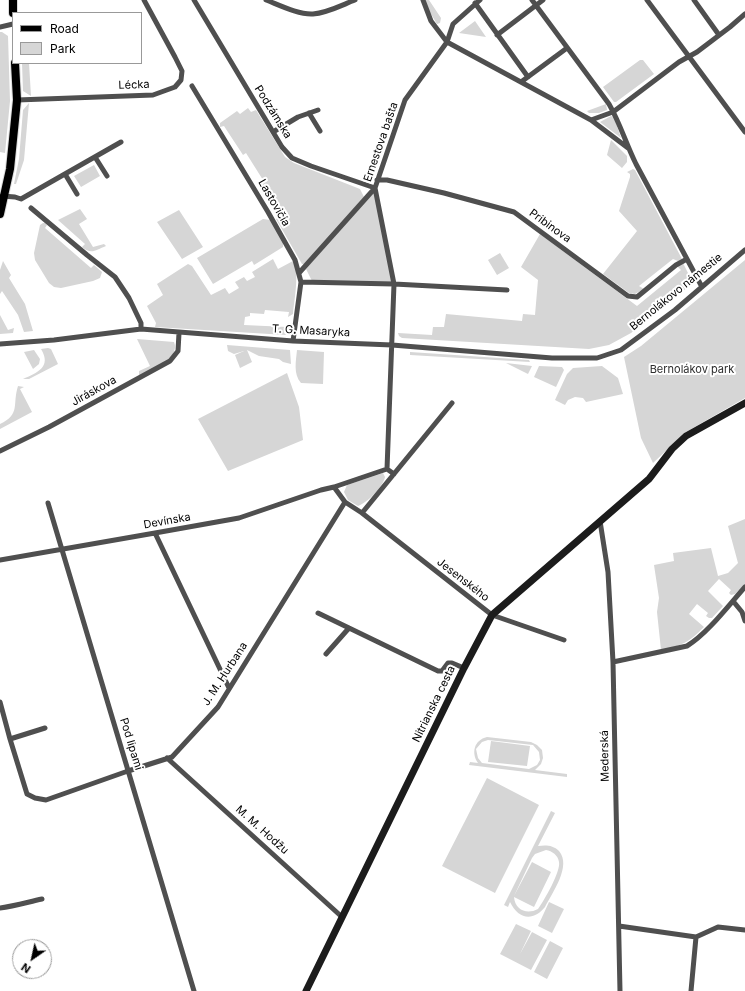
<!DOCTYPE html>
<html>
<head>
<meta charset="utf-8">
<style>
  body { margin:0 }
  #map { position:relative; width:745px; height:991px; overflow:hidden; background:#fff; font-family:Inter,sans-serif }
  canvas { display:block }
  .legend { position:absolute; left:12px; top:12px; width:130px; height:52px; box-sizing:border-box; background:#fff; border:1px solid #999; margin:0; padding:5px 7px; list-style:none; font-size:12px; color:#000 }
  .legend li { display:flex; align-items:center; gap:8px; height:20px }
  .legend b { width:20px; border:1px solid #999 }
  .north { position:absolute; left:12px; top:939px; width:40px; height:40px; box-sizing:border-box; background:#fff; border:1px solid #999; border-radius:50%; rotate:214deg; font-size:11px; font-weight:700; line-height:16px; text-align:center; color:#000 }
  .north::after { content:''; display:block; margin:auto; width:14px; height:18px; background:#000; clip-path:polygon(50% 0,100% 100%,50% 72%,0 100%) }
</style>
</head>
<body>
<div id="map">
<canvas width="745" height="991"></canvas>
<ul class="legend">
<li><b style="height:5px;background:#000"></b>Road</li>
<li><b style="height:11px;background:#d6d6d6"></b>Park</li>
</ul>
<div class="north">N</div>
</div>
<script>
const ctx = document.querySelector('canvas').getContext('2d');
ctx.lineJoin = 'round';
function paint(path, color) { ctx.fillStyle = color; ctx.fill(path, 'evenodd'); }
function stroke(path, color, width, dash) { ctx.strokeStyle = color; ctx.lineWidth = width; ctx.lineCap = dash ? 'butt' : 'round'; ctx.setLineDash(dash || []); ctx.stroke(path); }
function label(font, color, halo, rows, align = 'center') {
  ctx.font = font + ' Inter,sans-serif'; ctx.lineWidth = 4; ctx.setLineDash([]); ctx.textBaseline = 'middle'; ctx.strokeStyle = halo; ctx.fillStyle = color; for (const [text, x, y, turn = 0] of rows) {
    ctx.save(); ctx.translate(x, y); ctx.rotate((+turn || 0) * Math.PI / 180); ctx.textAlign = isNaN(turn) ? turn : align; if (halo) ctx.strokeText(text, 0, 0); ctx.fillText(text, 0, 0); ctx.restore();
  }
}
paint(new Path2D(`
  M425,0h4l12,18 -1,5 -3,1 -9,-15z
  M475,21l11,16 -27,-4z
  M0,32h2l6,4 2,65 -5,52 -5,-1z
  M640,60h3l11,14 -38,28h-2l-11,-15z
  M22,63h7l2,33 -8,-5z
  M29,103l-5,57 -8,24h-2l5,-25 4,-49z
  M606,104l1,6 -8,3h-10l-2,-2z
  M248,108l3,4 5,-2 29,47 9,6 66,26 4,8 -59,67h-3l-26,-45 4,-3 -20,-34 3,-2 -17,-27 -3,2 -19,-29 -4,1v-4l17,-12 3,3z
  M611,116l3,1 7,21 -21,-16z
  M611,140l16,16v6l-5,6 -15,-13z
  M94,165l6,11 -19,11 -7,-11z
  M633,169l2,1 47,89 -4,2 -5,-2 -34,27 5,3 -9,5 -6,-1 -26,-19 34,-43 -18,-20 11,-34v-3l-3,-2z
  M375,188l19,96 -82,-3 -6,-12z
  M80,209l7,10 -8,5 14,23 11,-3 2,2c-10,4 -15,9 -24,1l3,-3 -27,-24z
  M179,210l24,37 -21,12 -25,-37z
  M263,219l7,1 13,22v5l-29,18 -2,-4 -39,23 -16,-26z
  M43,223h2l2,2 -2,3 46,40 3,-3 8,7 -2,6 -7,3 -32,7 -7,-1 -5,-4 -14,-23 -1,-7 6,-28z
  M540,234l97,72 44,-36 -4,-4 6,-3 10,20 -62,50 -22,12 -20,4 -187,-11 -3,-2 -1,-3 34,2 1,-8h11l2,-13 76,7 1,-7 12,1 3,-35 -17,-13z
  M500,253l9,15 -12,7 -9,-15z
  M273,259l5,10 15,-8c7,11 1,40 0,53l-5,3 1,-5 -24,-2 -1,4 -14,-1v3l-5,1 -1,8 43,2 1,-4h3l-1,7 -3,1 -1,4 -131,-8 1,-4 -9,-17 16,-11 -6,-11 31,-20 4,2 19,29 14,-7 4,6 10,-6 -4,-6 9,-5 3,4 8,-4 -3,-5z
  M745,260v138l-59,34 -33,31 -12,-25 -17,-81 17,-11z
  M3,261l8,14 -2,3 16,26 8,27 -9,1 -6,-17 -16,-24 -2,3v-24z
  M0,315l8,15 6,-2 -1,5 -13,1z
  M137,339l37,3c7,17 -24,28 -35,34v-5l11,-5z
  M227,345l63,5 1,14 -8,-2 -4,-3 -20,-3 -12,-6 5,12 -12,6 -5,-13 9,-4 -10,3 -6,-3z
  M48,348l3,1 7,15 -29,15h-6c14,-6 29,-12 18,-30z
  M34,350l6,9 -1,5 -6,5 -9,-17z
  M297,350l27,2 -1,32 -22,-1c-8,-9 -5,-22 -4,-33z
  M410,352l119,8 1,2 -120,-7z
  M506,363l26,3 -4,8z
  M539,366l23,1 2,3 -8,17 -22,-10z
  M602,366l16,12 5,16 -37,8 -3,-4 -8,-1 -7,3 -3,5 -10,-5 12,-26 6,-6z
  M287,373l12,34 4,33 -75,31 -30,-52z
  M18,386l6,1 -4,2 12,23 -32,17v-5c21,-10 12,-19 18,-38z
  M383,473l2,4c-2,10 -18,26 -27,29l-10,-6 -4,-8 3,-7z
  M745,519v65l-10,10 -4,1 -2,-2 2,-3 -12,-11 -11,12 15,15 -11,12h-3l-3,-2 2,-3 -11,-9 -8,10 15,13c-16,16 -21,18 -43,23l-4,-38 2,-14 -5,-33 20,-4 -1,-8 38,-5 7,28 10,-3 10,-10 -10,-37z
  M487,737l44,5 6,3 5,5 1,8 -2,6 -6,6 32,4v3l-98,-12 1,-3 8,1c-7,-10 -4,-23 9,-26zM488,740l45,5 6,7 1,8 -3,5 -8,4 -47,-6 -4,-5 -2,-9 6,-7z
  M491,741l39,5 -3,20 -39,-4z
  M487,778l52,27 -44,88 -53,-27z
  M551,811l4,2 -17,33c8,-1 15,-1 21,5 13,15 -7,42 -14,56 -12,15 -27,12 -35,-5l-2,5 -4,-2zM546,850c6,1 12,5 13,12 2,9 -15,39 -21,47 -11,6 -23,1 -24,-12l20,10 17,-35 -19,-10 -18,34 18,-38 3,-4z
  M549,902l15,7 -12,24 -14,-7z
  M516,924l15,7 -11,23 12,-22 15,8 -16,30 -31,-16z
  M550,941l13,7 -16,31 -13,-7z`), '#d6d6d6');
const primary = new Path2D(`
  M13,0v13
  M0,214l10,-45 7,-69 -2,-37`);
stroke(primary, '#dbdbdb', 10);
stroke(new Path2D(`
  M194,0l79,132 9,15 10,11 19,8 64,22
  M266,0c13,5 33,15 47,14 14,-1 29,-9 42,-14
  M423,0l8,21 16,21 144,78 37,28
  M532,0l77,104c11,19 17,40 27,60l66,123
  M647,0l98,132
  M694,0l25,35
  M475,3l53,74
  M0,27l13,-3
  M497,35l46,-35
  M521,82l46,-34
  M192,86l76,126 27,48 6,22 -8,59
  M17,100l136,-5 22,-8 6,-7 1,-9 -7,-14 -31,-57
  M309,113l11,18
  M591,120l22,-8 66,-50 18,-10 33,-25 15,-13
  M273,132l25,-15 20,-7
  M95,157l12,19
  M65,174l12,20
  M377,180h10l57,13 70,19 114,84 9,1 39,-32 11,-6
  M2,196l13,1 6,2 100,-57
  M31,208l56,47 28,22 14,21 12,25v6
  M299,273l76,-85
  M301,282l93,2 113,6
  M0,344l54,-4 87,-11 152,12 99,4 160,13h45l24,-8 54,-40 70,-60
  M0,451l49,-24 121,-66 8,-10 1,-18
  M387,469l7,-185 -19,-96 30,-88 42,-58 6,-18 27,-24
  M394,474l-7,-5 -53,18 11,15 17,11 90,-110
  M48,503l146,488
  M362,513l130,102 72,25
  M600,521l8,51 5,90 7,329
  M155,533l74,155
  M0,560l155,-27 84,-15 82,-28 13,-3
  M733,601l9,11 3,9
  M318,613l120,58h4l6,-8h4l12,5
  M326,654l23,-26
  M613,662l74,-16c20,-12 42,-41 58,-59
  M0,702l10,37 17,55 8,4 11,2 82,-29 44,-14 46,-50 127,-205
  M10,739l35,-11
  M167,758l175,159
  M0,908c15,-2 28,-6 42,-9
  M619,926l77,11 22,-10 27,3
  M691,991l5,-54`), '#4f4f4f', 5);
stroke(new Path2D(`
  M306,991l158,-323 28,-53 157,-136 23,-30 14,-13 59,-33`), '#1c1c1c', 7);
stroke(primary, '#000', 8);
label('11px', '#000', '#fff', [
  ["Lécka",134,85,-2],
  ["Podzámska",273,112,58],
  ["Ernestova bašta",381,142,-71],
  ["Lastovičia",274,203,60],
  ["Pribinova",550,226,36],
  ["Bernolákovo námestie",676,292,-39],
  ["T. G. Masaryka",311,331,3],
  ["Jiráskova",94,391,-29],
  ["Devínska",167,521,-10],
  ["Jesenského",463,580,38],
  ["J. M. Hurbana",225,674,-57],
  ["Nitrianska cesta",434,704,-64],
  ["Pod lipami",131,744,73],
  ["Mederská",605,756,-91],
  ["M. M. Hodžu",262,830,42]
]);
label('11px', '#2d2d2d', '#fff', [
  ["Bernolákov park",692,370]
]);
</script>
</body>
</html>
